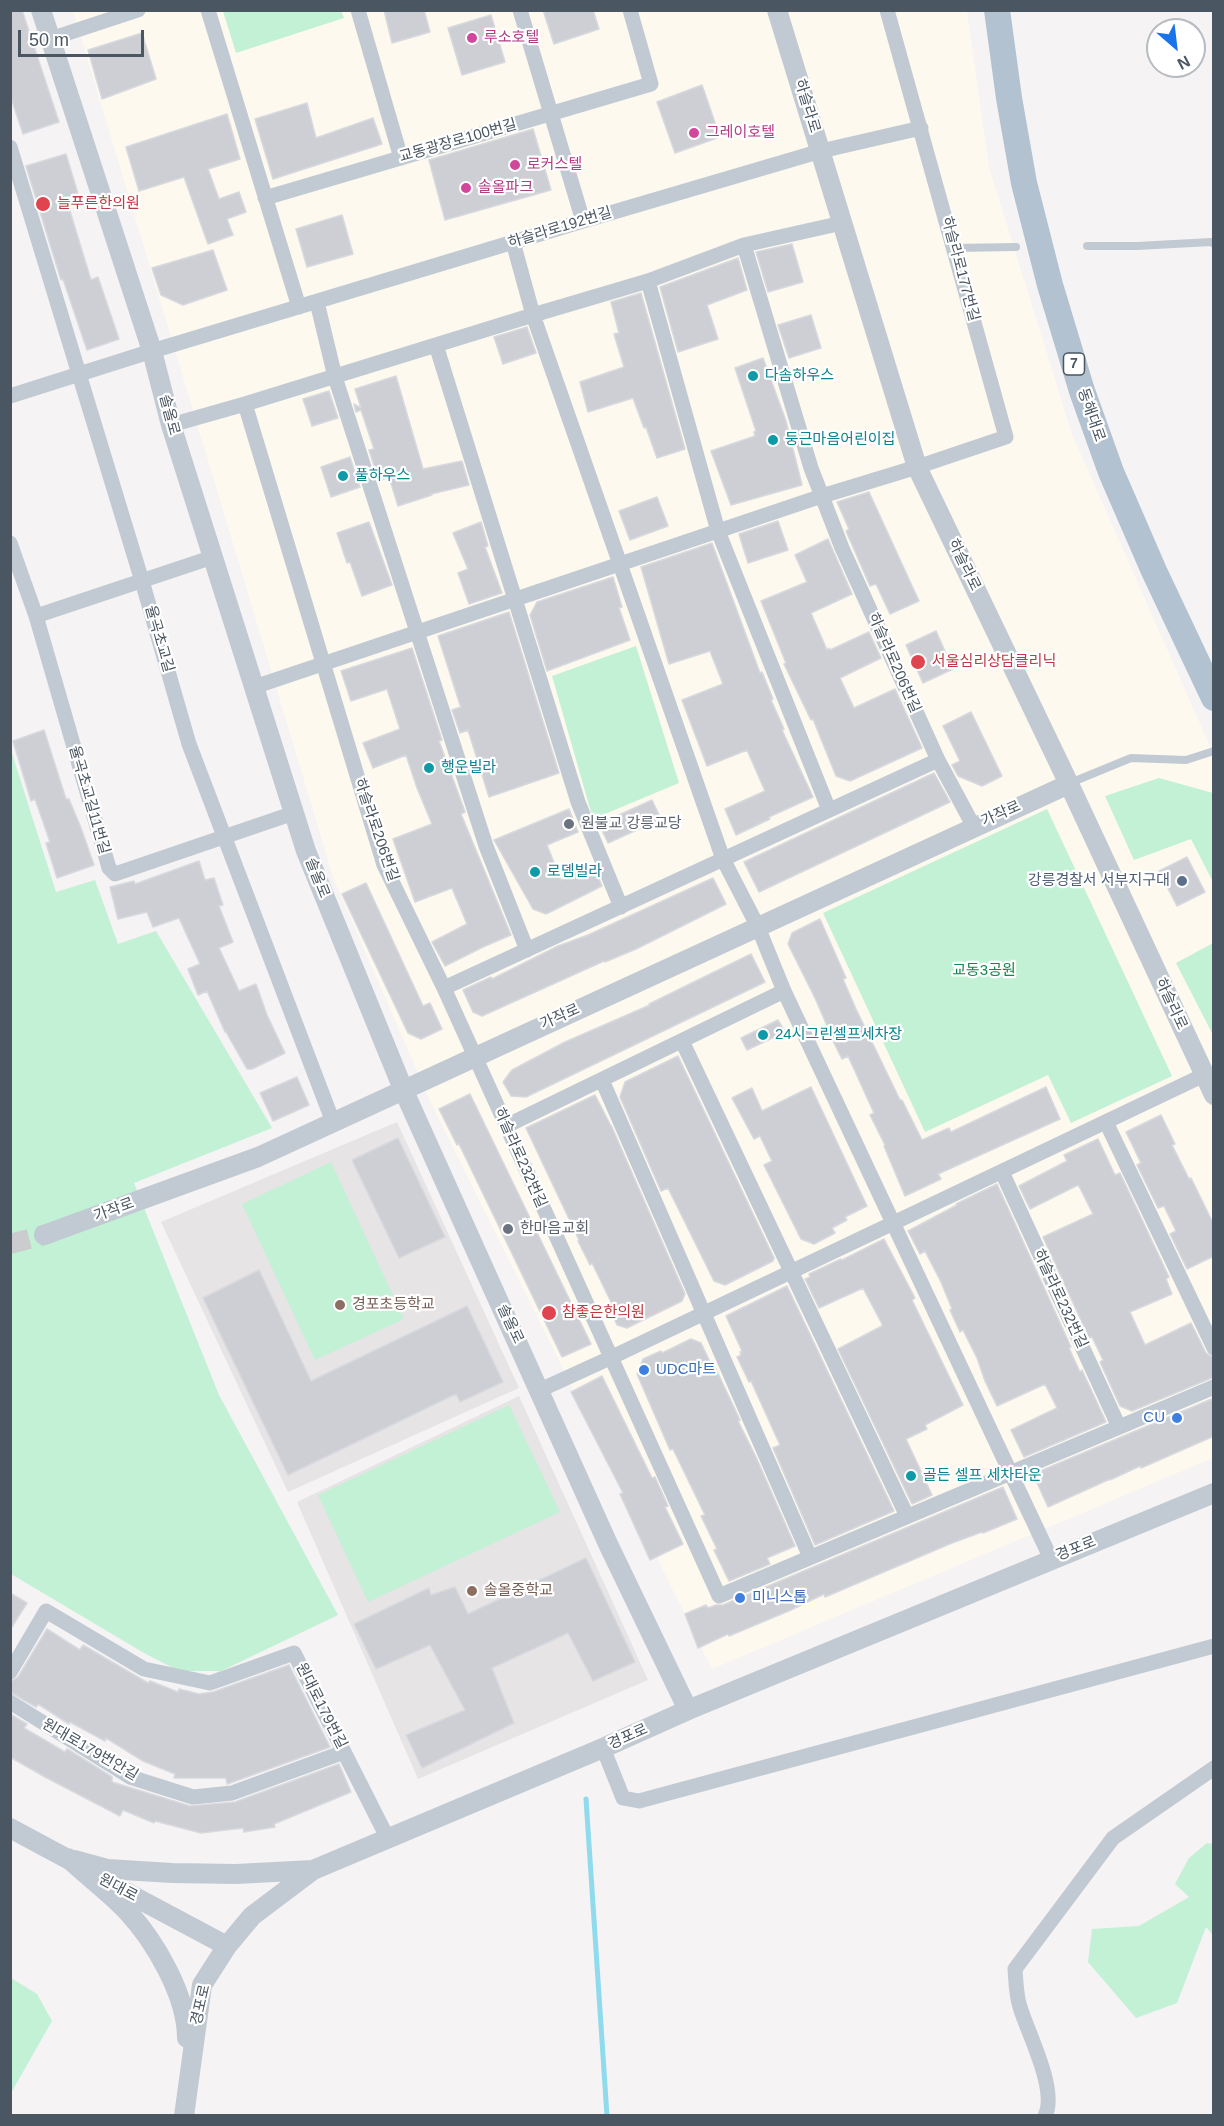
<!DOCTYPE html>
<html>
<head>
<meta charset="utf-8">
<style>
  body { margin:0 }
  #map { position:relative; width:1224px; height:2126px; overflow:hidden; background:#f5f3f3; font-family:Helvetica,sans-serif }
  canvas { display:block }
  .frame { position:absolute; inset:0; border:12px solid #4a5661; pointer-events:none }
  .north { position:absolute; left:1146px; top:18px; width:60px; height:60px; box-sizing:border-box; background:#fff; border:2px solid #b7bbc0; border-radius:50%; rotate:152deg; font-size:16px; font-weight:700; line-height:24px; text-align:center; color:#4a5661 }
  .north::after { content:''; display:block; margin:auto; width:21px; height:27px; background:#1a73e8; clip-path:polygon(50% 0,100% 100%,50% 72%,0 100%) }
  .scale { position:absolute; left:18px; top:30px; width:126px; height:27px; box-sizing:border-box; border:3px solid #4a5661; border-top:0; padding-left:8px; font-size:18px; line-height:21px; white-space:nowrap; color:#4a5661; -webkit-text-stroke:4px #fff; paint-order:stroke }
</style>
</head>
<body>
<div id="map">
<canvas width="1224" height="2126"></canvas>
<div class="frame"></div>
<div class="north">N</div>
<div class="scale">50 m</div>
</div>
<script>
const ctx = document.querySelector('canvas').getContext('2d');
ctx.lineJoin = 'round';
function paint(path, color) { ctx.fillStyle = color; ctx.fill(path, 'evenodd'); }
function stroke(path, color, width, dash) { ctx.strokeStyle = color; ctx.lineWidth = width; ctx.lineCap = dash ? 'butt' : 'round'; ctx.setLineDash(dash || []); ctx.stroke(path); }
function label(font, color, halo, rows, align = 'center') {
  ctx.font = font + ' Helvetica,"Noto Sans KR",sans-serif'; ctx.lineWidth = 4.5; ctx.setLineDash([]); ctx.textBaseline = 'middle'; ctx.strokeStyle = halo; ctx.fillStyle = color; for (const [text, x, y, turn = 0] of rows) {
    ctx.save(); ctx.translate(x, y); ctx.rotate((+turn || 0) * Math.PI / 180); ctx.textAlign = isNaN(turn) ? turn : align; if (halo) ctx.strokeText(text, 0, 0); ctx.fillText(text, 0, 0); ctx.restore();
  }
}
paint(new Path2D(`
  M73,11h894l22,156 83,267 141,319v705l-501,211 -281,-566 -97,-223z`), '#fdf9ef');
paint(new Path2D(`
  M397,1122l122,266 -231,104 -127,-270z
  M519,1396l129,284 -230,99 -121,-277z`), '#e6e4e5');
paint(new Path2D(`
  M223,11h118l3,7 -108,35z
  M636,646l43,137 -86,36 -41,-143z
  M10,747l46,145 39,-12 23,64 38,-13 116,197 -138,55 85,212 119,220 -117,56h-42l-35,-18 -133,-79z
  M1159,778l54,15v89l-22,-43 -57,21 -29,-64z
  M1047,809l125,267 -101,47 -23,-48 -123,57 -102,-219z
  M1213,943v92l-37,-72z
  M331,1162l73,157 -89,41 -73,-156z
  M509,1405l51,107 -192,90 -50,-107z
  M1207,1843l6,1v91l-7,-8 -29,76 -41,15 -48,-56 4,-33 47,-3 50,-29 -14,-13 14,-26z
  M11,1978l26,16 15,27 -41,72z`), '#c3f1d5');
stroke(new Path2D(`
  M586,1799l21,317`), '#90daee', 5);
const building = new Path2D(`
  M10,10h12l37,112 -36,12 -13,-39z
  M384,10h40l6,22 -38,11z
  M543,10h50l6,19 -45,15z
  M491,15l14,47 -43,13 -14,-47z
  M142,33l14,46 -54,20 -14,-49z
  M702,85l18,52 -45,16 -18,-51z
  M307,103l9,35 57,-20 9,26 -109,35 -18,-60z
  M227,114l13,45 -32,10 11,30 20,-7 7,20 -19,7 6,16 -25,9 -24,-67 -45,14 -13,-44z
  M533,129l18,61 -106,30 -16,-60z
  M66,154l12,40 -12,4 25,82 7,-3 21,62 -32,11 -24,-71 -2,1 -35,-114z
  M342,215l11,39 -46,13 -11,-38z
  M792,244l11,38 -35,10 -12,-40z
  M213,250l14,40 -44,15 -22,-10 -9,-27z
  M738,258l9,32 -40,15 11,34 -40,13 -18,-65z
  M641,293l44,156 -28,9 -11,-31 -2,1 -11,-30 -45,14 -8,-30 44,-15 -10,-33 5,-1 -8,-31z
  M811,315l10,33 -32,10 -11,-33z
  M527,327l9,26 -33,11 -9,-27z
  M763,358l23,63 16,64 -71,20 -20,-54 44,-15 -1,-4 2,-1 -21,-63z
  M396,376l27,93 39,-8 7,24 -38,9 1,1 -34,11 -9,-29 -10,4 -10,-31 5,-1 -13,-39 -5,2 -2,-8 7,4 -6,-19z
  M329,391l9,27 -26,8 -9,-27z
  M350,457l10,30 -29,10 -10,-30z
  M869,492l50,109 -29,13 -14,-30 -6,2 -24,-55 3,-2 -12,-27z
  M657,497l11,29 -38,14 -11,-29z
  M778,521l10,29 -40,13 -9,-29z
  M369,522l23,63 -30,11 -12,-34 -3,1 -10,-30z
  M481,522l7,24 -3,1 17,46 -33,11 -11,-31 10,-4 -15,-36z
  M828,539l24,55 -41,19 16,37 2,-2 1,2 39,-18 12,26 -41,20 14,30 41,-19 27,59 -72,33 -14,-5 -23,-57 -2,1 -27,-56 2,-1 -25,-62 46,-19 -12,-27z
  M712,543l48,130 2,-1 11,27 -2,1 13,29 -2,1 31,67 -44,20 1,2 -34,16 -11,-26 40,-18 -18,-41 -40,16 -25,-66 41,-16 -13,-33 -41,13 -28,-97z
  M613,577l9,30 -3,1 11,32 -83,31 -17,-56 7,-13z
  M509,612l50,161 -70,24 -21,-67 -8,3 -8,-23 9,-3 -1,-2 -22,-69z
  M936,631l17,38 -30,14 -17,-38z
  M412,648l30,92 -3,1 25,68 1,3 -4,2 50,121 -28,12 -38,19 -13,-24 35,-18 -15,-36 -37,14 -22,-63 39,-15 -15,-36 -11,-33 -33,13 -10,-25 37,-14 -13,-40 -36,12 -10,-30z
  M971,712l31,64 -20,10 -24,-10 -6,-11 8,-4 -17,-35z
  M44,730l22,69h3l12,29 13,37 -37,13 -11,-35 4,-1 -15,-43 -4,2 -18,-60z
  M934,773l16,29 -191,90 -15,-30z
  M652,800l9,19 -53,24 -9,-19z
  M569,809l9,23 -31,13 14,35 32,-15 9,21 -56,28 -13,-5 -39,-69z
  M1187,857l18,35 -28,14 -18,-35z
  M199,861l6,19 9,-2 9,27 -4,1 14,36 -14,6 20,43 17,-7 11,31 18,38 -33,16h-5l-21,-37h-1l-18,-41 -9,4 -10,-26 12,-5 -21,-46 -26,9 -6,-15 -29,7 -8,-32 24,-6 1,3z
  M713,878l13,26 -90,45 -31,13 -1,-1 -122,55 -9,-4 -10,-22 28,-13 1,2 66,-33 30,-11z
  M366,883l57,123 7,-3 12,26 -21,10 -13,-6 -66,-139z
  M820,919l26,59 -3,1 13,30 44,91h2l20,40 27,-12 2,4 95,-45 14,32 -122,55 3,5 -36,17 -21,-50 1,-1 -15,-30 4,-2 -26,-57 -6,3 -15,-30 1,-1 -13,-30 -27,-54 4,-11z
  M751,954l14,28 -239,115 -15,-1 -8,-14 9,-12 53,-28 85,-37 -1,-1z
  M778,1020l7,12 -38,18 -6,-12z
  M678,1056l96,202 -1,3 -48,24 -11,-4 -46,-93 -7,3 -41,-94 5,-15z
  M297,1077l12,28 -36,16 -13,-28z
  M811,1087l56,119 -22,11 2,3 -15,8 3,5 -21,11 -13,-5 -37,-74 8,-4 -12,-25 -6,3 -22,-41 20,-10 10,23z
  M470,1094l121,250 -29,13 -103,-213 -2,1 -18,-36z
  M595,1095l16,31v-1l74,169 -3,7 -55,27 -10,-3 -10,-21 4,-2 -19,-39 -2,2 -12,-24 1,-1 -53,-112z
  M1161,1115l14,29 -3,1 17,34 2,-1 23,47v31l-27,13 -17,-35 6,-3 -12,-25 -6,2 -21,-43 4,-2 -15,-31z
  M398,1138l47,99 -46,21 -47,-98z
  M1098,1139l17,36 5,-2 49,104 -3,2 6,15 -42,18 15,33 46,-22 15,30 8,5v19l-82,34 -12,-5 -20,-44 3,-2 -11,-23 -3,1 -46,-101 50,-23 -13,-26 -2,-3 -48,24 -11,-23 48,-25 -3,-6z
  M997,1184l74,163 -2,1 11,24 2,-2 24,52 -82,35 -13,-27 46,-22 -12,-24 -48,22 -12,-25 -8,-23 -14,-28 -3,2 -10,-22 2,-1 -11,-27 -16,-31 -5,3 -12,-23 49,-26 -1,-1z
  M884,1239l31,59 -3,2 51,105 -38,20 2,4 -21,10 26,56 -20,9 -74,-155 44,-23v-2l-19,-36 -44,20 -14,-29 5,-2 -1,-3 32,-15 1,1z
  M259,1270l52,111 156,-75 36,76 -43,20 -4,-8 -168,81 -85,-177z
  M787,1286l107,225 -79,34 -42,-97 7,-3 -29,-64 -2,1 -12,-25 4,-2 -1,-3 2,-1 -16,-35z
  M691,1339l10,4 12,25 2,-1 25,53 -2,1 18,36 39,89 -28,12 3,6 -41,17 -15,-31 3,-1 -16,-33 4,-1 -32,-66 -3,1 -33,-76 6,-15 18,-8 1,2z
  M602,1376l50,102 3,-1 13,29 -3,1 18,37 -33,16 -30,-66 3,-1 -52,-101z
  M1214,1398v38l-73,32 -1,-2 -30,14v-1l-62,28 -15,-33z
  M1003,1487l14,32 -34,14 -1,-1 -30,11 -127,54 -1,-3 -33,16 -62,26 -1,-2 -30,14 -13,-34 21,-9 2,3 8,-3h7z
  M586,1558l49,104 -42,19 -25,-48 -76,35 22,55 -92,45 -16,-33 59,-25 -35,-65 -54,24 -22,-45 75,-36 2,7 24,-8 13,27z
  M10,1593l17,10 -17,27z
  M47,1629l33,21 3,-5 65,38 2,-2 28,11 1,-3 20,5 14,-2 76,-27 41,82 -100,36 -3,1 -1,-6h-52l1,-4 -32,-13 -37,-23 -1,3 -35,-19 -1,2 -31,-20 -2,3 -26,-15v-10l8,-5z
  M10,1714l17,10 -3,4 41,24 2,-3 2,1 43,27v5l78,24 45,-4 104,-38 12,28 -77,32 1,3 -31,5 -1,-4 -42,5 -46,-12 -1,2 -31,-13 -3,6 -75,-39 -35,-20z`);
paint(building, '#cdcfd5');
stroke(building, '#d7d9de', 1.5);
stroke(new Path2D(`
  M10,1244l34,-9`), '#caccce', 20, [20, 10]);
stroke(new Path2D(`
  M1087,246h50l74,-4 3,2
  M954,248l62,-1
  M1070,783l61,-25 55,2 28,-9`), '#c1cad2', 8);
stroke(new Path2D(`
  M208,10l91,297
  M358,10l43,148
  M520,10l63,211
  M50,39l88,-29
  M10,147l132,434 47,163 144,378
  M265,198l386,-114 -21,-74
  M513,242l20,73 190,544 35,68 26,64 267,568
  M744,245l67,223 31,80 96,212 36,67
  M648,281l70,250 111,279
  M317,302l18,75 151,469 41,104
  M436,345l142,457 43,105
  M10,396l142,-45 431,-130 238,-70 100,-23
  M245,404l139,461 60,123 275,608 495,-209
  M171,425l74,-21 288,-89 115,-34 96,-36 98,-22
  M10,543l26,73 73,252 6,6 179,-61
  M36,616l177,-59
  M254,687l568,-191 95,-29 89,-30 -119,-427
  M444,988l494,-228
  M682,1041l225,475
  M602,1080l208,477
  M1106,1122l108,226
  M506,1126l278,-135
  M1002,1172l117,255
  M540,1390l70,-32 594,-283
  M10,1672l36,-61 98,58 66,14 84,-30 94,186
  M10,1702l120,75 63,20 39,-4 112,-41
  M603,1748l20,50 16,3 575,-155
  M1045,2116c13,-26 -17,-82 -25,-109 -4,-12 -4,-25 -5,-38l98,-131 101,-70`), '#c1cad2', 15);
stroke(new Path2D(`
  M41,10l111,341 19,74 135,426 97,238 205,455 80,166
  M777,10l140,457 152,317 145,311
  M44,1235l214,-78 811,-373
  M10,1828l67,36
  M68,1858c19,18 41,34 59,53 28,30 60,85 60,127
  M74,1860l33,9 65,4 64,1 77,-4
  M105,1881l122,65
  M184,2116l18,-131 25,-39 25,-30 61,-46 290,-122 85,-38 526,-217`), '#c1cad2', 20);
stroke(new Path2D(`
  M997,10l12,88 15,85 26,102 32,106 29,81 43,99 60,127`), '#b3c2d1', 26);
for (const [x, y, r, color] of [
  [472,38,6,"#d1479c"],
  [694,133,6,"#d1479c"],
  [515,165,6,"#d1479c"],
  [466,188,6,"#d1479c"],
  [43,204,8,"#e0444e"],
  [753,376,6,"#0f9aa8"],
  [773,440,6,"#0f9aa8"],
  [343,476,6,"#0f9aa8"],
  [918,662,8,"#e0444e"],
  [429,768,6,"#0f9aa8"],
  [569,824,6,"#6b7280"],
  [535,872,6,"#0f9aa8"],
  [1182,881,6,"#5c6f8a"],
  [763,1035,6,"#0f9aa8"],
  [508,1229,6,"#6b7280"],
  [340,1305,6,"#8d6e63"],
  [549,1313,8,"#e0444e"],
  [644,1370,6,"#3f7fe0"],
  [1177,1418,6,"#3f7fe0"],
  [911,1476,6,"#0f9aa8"],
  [472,1591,6,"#8d6e63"],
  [740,1598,6,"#3f7fe0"]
]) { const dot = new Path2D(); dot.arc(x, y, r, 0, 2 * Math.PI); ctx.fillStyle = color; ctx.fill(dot); stroke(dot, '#fff', 2); }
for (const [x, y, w] of [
  [1074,364,21]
]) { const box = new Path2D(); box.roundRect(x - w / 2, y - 11, w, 22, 4.5); ctx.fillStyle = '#fff'; ctx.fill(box); stroke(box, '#4a5661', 1.5); }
label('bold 14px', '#4a5661', null, [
  ["7",1074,364]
]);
label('15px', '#b23c85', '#fff', [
  ["루소호텔",484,38],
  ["그레이호텔",706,133],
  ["로커스텔",527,165],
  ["솔올파크",478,188]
], 'left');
label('15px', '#4a5661', '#fff', [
  ["하슬라로",807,106,73],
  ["교동광장로100번길",458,141,-16],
  ["하슬라로192번길",560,228,-17],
  ["하슬라로177번길",960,269,75],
  ["솔올로",169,415,75],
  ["동해대로",1091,415,71],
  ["하슬라로",964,565,64],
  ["율곡초교길",159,639,74],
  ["하슬라로206번길",894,663,66],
  ["율곡초교길11번길",89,800,74],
  ["가작로",1001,814,-24],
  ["하슬라로206번길",376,830,71],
  ["솔올로",317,878,68],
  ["하슬라로",1171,1004,65],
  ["가작로",560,1017,-24],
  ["하슬라로232번길",520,1158,66],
  ["가작로",114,1210,-20],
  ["하슬라로232번길",1060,1299,65],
  ["솔올로",510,1324,65],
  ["경포로",1076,1549,-22],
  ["원대로179번길",321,1706,63],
  ["경포로",628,1737,-24],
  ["원대로179번안길",90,1750,30],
  ["원대로",118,1888,28],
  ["경포로",201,2005,-77]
]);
label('15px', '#be3a42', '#fff', [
  ["늘푸른한의원",57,204],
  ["서울심리상담클리닉",932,662],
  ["참좋은한의원",562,1313]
], 'left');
label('15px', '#0d838f', '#fff', [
  ["다솜하우스",765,376],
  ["둥근마음어린이집",785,440],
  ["풀하우스",355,476],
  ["행운빌라",441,768],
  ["로뎀빌라",547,872],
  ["24시그린셀프세차장",775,1035],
  ["골든 셀프 세차타운",923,1476]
], 'left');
label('15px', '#5b616d', '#fff', [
  ["원불교 강릉교당",581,824],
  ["한마음교회",520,1229]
], 'left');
label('15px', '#4e5e75', '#fff', [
  ["강릉경찰서 서부지구대",1170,881]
], 'right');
label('15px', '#17864f', '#fff', [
  ["교동3공원",984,971]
]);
label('15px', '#785e54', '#fff', [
  ["경포초등학교",352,1305],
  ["솔올중학교",484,1591]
], 'left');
label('15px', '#366cbe', '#fff', [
  ["UDC마트",656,1370],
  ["CU",1165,1418,"right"],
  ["미니스톱",752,1598]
], 'left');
</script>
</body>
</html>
